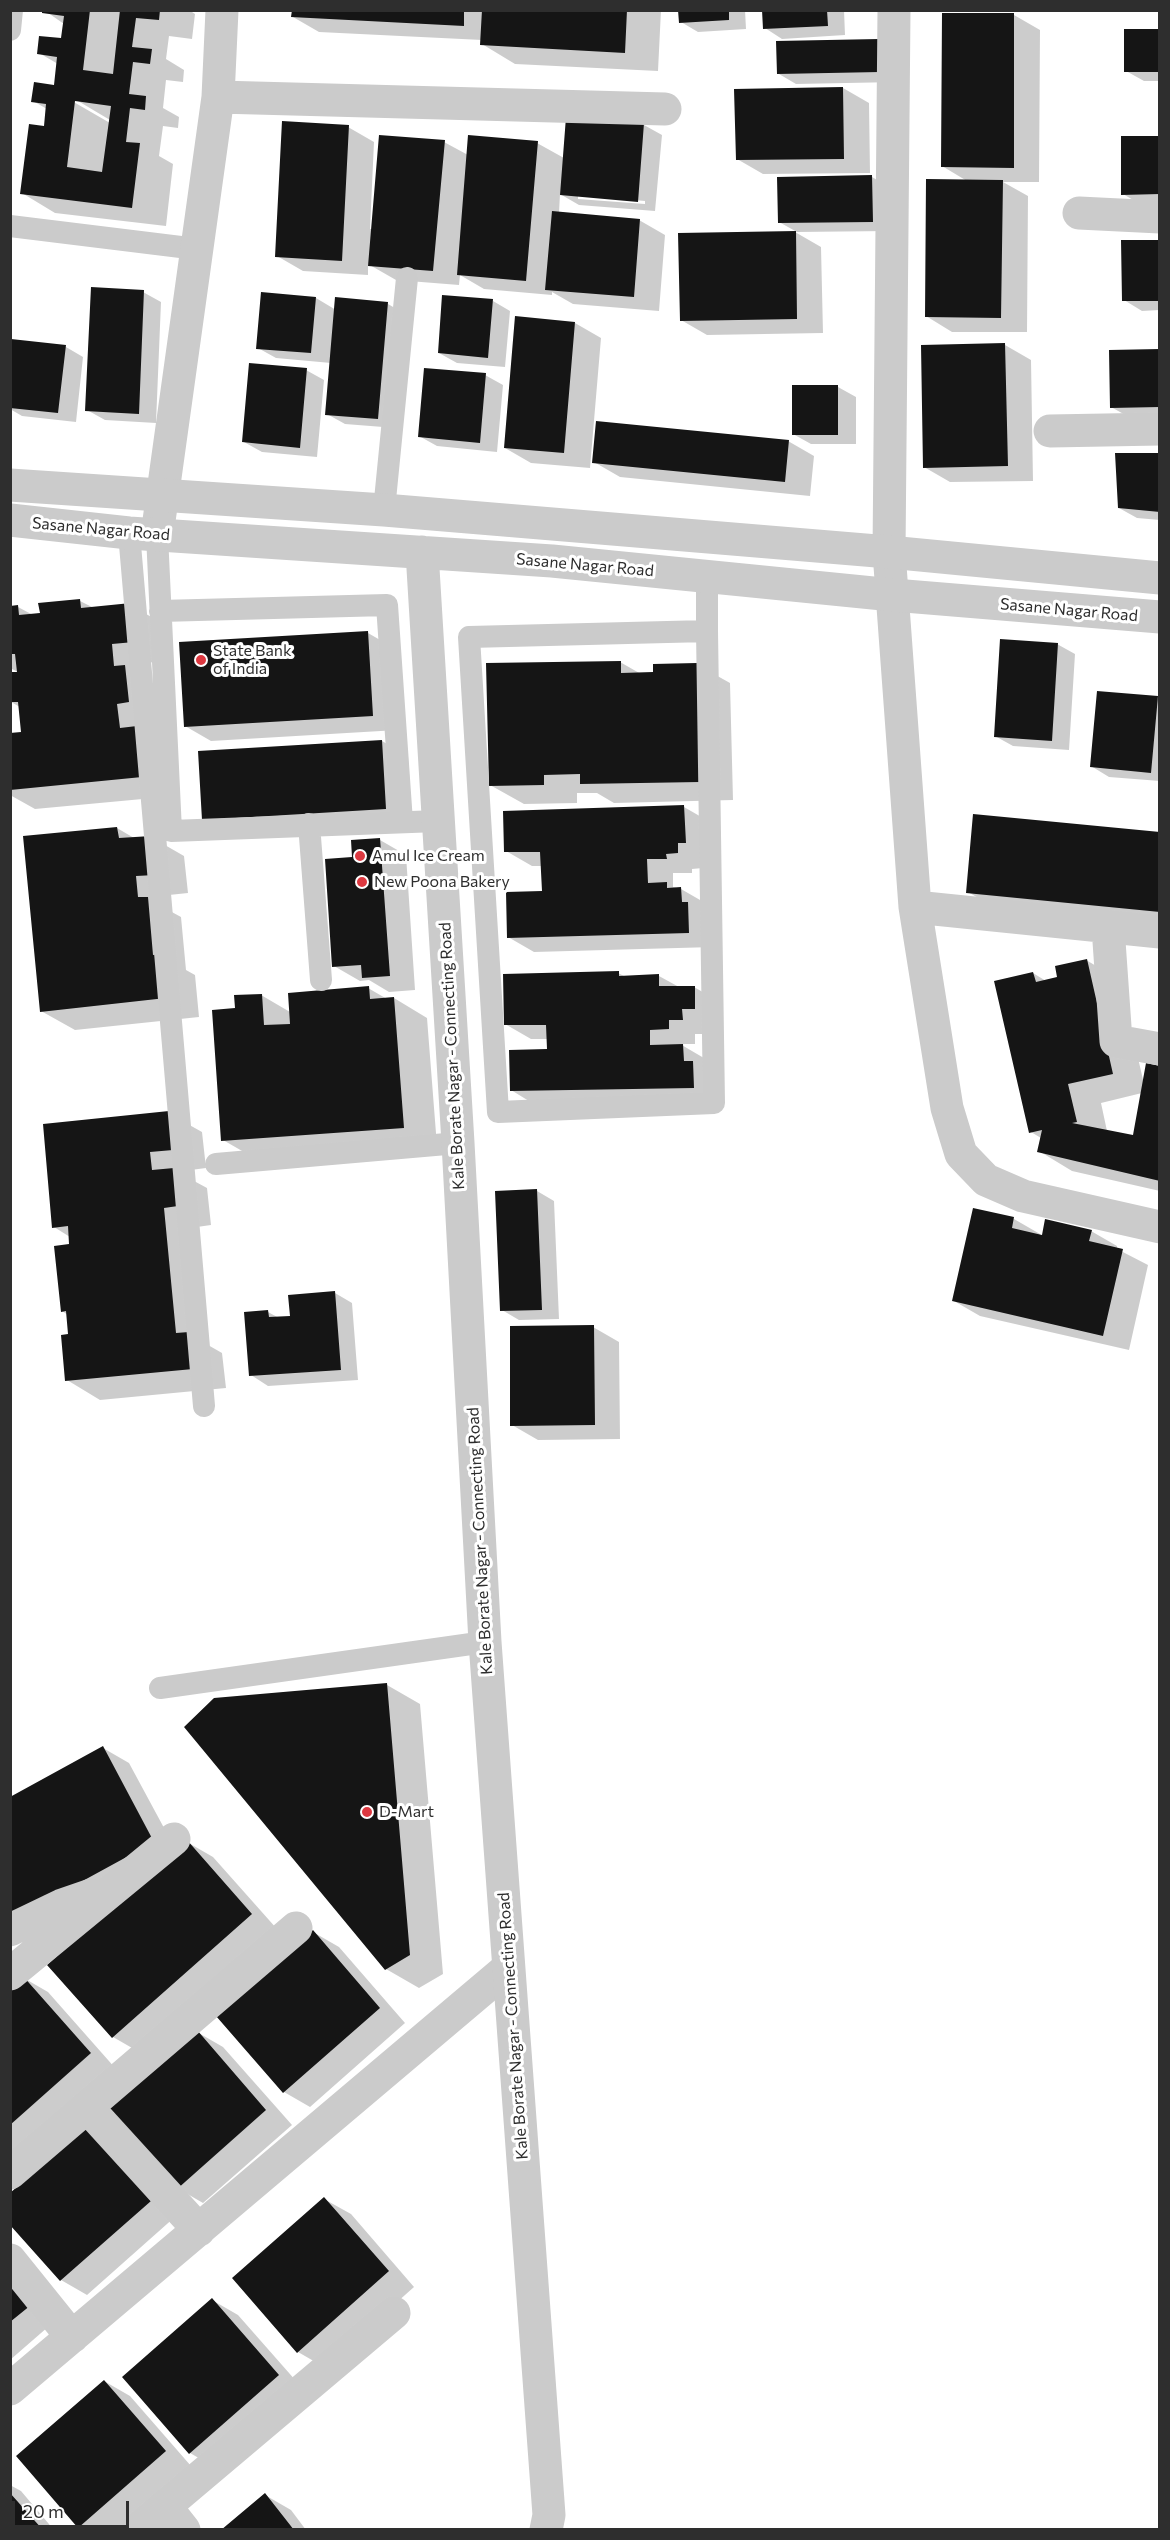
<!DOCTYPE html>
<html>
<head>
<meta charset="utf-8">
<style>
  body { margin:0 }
  #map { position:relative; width:1170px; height:2540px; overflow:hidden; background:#fff; font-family:Commissioner,sans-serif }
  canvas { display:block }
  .frame { position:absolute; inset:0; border:12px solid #2e2e2e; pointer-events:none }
  .scale { position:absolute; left:12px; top:2501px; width:117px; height:27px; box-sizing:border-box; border:3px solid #2e2e2e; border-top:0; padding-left:8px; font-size:18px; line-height:21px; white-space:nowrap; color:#2e2e2e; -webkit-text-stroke:4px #fff; paint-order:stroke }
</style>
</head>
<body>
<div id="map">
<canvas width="1170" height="2540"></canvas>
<div class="frame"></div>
<div class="scale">20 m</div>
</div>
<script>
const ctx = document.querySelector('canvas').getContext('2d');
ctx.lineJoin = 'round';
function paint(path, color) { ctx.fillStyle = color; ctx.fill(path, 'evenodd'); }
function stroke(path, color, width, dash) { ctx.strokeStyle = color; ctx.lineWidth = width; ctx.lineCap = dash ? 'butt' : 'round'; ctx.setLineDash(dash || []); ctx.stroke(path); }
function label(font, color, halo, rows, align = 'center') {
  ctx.font = font + ' Commissioner,sans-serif'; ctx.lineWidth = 6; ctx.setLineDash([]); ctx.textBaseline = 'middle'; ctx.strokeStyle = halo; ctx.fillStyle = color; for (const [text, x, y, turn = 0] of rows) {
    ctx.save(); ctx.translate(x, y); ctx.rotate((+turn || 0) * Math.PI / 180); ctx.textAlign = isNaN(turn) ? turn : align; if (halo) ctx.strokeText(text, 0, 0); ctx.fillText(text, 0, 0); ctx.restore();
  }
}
paint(new Path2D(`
  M44,10h145l6,4 -3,25 -23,-3 -3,23 18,11 -1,12 -17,-2 -3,28 16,9 -1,11 -15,-2 -4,30 14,8 -7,62 -111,-13 -33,-20 23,-66 2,-18 -14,-8 22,-15 3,-22 -19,-11 24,-13 1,-16zM73,98l37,22v3l-38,-22z
  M293,10h368l-3,61 -143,-7 -33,-20v-4l-163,-8 -26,-15z
  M680,10h65l1,19 -48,3 -17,-10z
  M763,10h81l1,25 -63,4 -17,-11z
  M1014,15l26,15 -1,152h-36l25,14 -1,136h-75l-26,-16 41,-135 -25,-15z
  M1160,30v51h-16l-18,-10z
  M879,40l19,42 -102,2 -17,-10z
  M843,88l26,15 1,70 -107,1 -26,-15 -1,-68z
  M644,125l18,10 -7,76 -76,-6 -19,-11 -1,19 80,7 26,15 -6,76 -86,-7 -21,-12v3l-68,-6 -24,-14 -1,10 -63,-5 -28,-16v11l-65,-4 -26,-15 71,-129 26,15 -4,87h3l71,-87 24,13 69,-12 27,15zM578,195l67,6v3l-67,-5z
  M1160,137v67h-20l-17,-10z
  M872,177l17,10 1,44 -95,1 26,15 2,86 -116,2 -26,-15 -1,-86 117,-2 -18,-10z
  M1160,241v69l-18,1 -18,-11z
  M143,292l18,10 -5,121 -51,-3 -18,-10z
  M316,298l20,12 52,-6 17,10 -9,114 -51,-4 -18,-10 4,-51 -55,-5 -18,-10z
  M493,301l17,10 -5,56 -48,-4 -18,-10z
  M575,323l26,15 -11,130 -59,-5 -26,-15z
  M12,341l54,6 17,10 -7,65 -54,-6 -12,-7z
  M1005,345l26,15 2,121 -83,1 -26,-15z
  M1160,350v66l-31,1 -18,-10z
  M306,370l18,10 -7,77 -55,-5 -18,-10z
  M485,375l18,10 -6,67 -60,-6 -18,-10z
  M838,387l18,10v47h-45l-18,-10z
  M788,441l26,15 -4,40 -190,-19 -26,-15z
  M1160,455v65l-23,-2 -18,-10z
  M80,601l14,7 36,-3 34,19 3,37 -22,2 30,133 -140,13 -25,-14v-60l12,-1 -2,-27 -9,-5 9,-29 -10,-5v-60l8,-1 15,8z
  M368,633l26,15 4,82 -187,11 -26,-15z
  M1057,644l18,10 -6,96 -56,-4 -18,-10z
  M620,662l21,12h14l41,-10 34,19 3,117 -119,3 -17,-10h-20v10l-53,1 -34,-19z
  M1098,692l62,7v82l-51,-4 -18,-11z
  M382,741l26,15 4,68 -183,10z
  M684,807l26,15 -7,46 -11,1v4h-19v14l8,2 26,15 7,43 -180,5 -26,-15 35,-45 -1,-26h-10l-26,-15z
  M117,828l17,10 17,-1 33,19 4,37 -19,2 1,16 11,6 5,53 9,5 4,42 -124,13 -34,-19z
  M1160,834v93l-159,-16 -33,-19z
  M380,840l26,15 9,135 -26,2 -20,-12 -9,1 -26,-15z
  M1086,960l34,20 24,104 16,-16v123l-88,-20 -33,-20 2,-13 -10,-6 2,-159 13,8 13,-3zM1142,1093l-8,44 -27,-6 -6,-28z
  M618,973l8,4 33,-1 20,11h15l26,15 -11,32h-14v10h-15l29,17 11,41 -183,4 -26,-16 37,-40v-11h-17l-26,-15z
  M368,988l19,11 7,-1 33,20 10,128 -181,13 -33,-19 13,-130 25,-15 29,17z
  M168,1113l34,19 4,36 -23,3v4l24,13 4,37 -14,2 11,118 14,8 4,35 -126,12 -33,-20 3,-45 -2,-20 -6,-4 9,-66 -1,-8 -16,-10z
  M537,1191l17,10 5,118 -40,1 -17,-10z
  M974,1210l40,9 26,15 -1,2 52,-5 26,15v3l31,16 -19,85 -149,-34 -26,-15z
  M335,1293l17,10 6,77 -90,6 -17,-11 17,-63 11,6 13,-1z
  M593,1327l26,15 1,97 -82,1 -26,-15z
  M387,1685l33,19 23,270 -24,14 -33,-19z
  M103,1748l26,15 48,89 10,-10 26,15 64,72 -138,123 -26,-15 -73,-104z
  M313,1932l26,15 66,76 -95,84 -26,-15 -66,-76z
  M22,1977l26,15 68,77 -106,93v-175z
  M197,2032l26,15 69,78 -89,78 -26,-15z
  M87,2128l89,88 -89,79 -26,-15z
  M324,2199l27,15 63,73 -90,80 -26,-15z
  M10,2268l46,52 -46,40z
  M212,2300l26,15 66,75 -88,78 -26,-15z
  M104,2381l26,15 61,70 -72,64h-34l-6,-4z
  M10,2485l11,6 33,39h-44z
  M265,2495l26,15 15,20h-82z`), '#0003');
paint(new Path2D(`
  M42,10h48l-7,60 30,4 7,-64h40l-1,10 -23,-2 -4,29 20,2 -2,15 -17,-2 -4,32 17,2 -1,14 -15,-2 -4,34 14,1 -8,65 -112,-14 9,-70 15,2 2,-22 -15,-2 3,-20 20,3 3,-28 -20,-3 2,-18 22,2 3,-22 -22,-3zM75,101l36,5 -9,66 -35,-5z
  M292,10h172v16l-173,-9z
  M482,10h145l-2,43 -145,-8z
  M678,10h51v10l-50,3z
  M762,10h65l1,16 -65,3z
  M942,13h72v155l-73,-1z
  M1124,29h36v43h-36z
  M879,39l1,33 -103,2 -1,-33z
  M843,87l1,72 -108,1 -2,-71z
  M566,117l78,6 -6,79 -78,-7z
  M282,121l67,4 -7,136 -67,-4z
  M379,135l66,5 -12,131 -65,-5z
  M468,135l70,6 -12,140 -69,-6z
  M1121,136h39v58l-39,1z
  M872,175l1,47 -95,1 -1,-46z
  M926,179l77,1 -2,138 -76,-1z
  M552,211l88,8 -6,78 -89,-7z
  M796,231l1,88 -117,2 -2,-88z
  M1121,240h39v61h-38z
  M91,287l53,3 -5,124 -54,-3z
  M261,292l55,5 -5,56 -55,-4z
  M442,295l51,4 -5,59 -50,-5z
  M335,297l53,5 -10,117 -53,-4z
  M515,316l60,6 -11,131 -60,-5z
  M11,339l55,6 -8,68 -48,-5z
  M1005,343l3,123 -85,2 -2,-123z
  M1160,349v58l-50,1 -1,-58z
  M249,363l58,5 -7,80 -58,-6z
  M424,368l62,5 -6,70 -62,-6z
  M792,385h46v50h-46z
  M596,421l193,19 -4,42 -193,-19z
  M1115,453h45v59l-42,-4z
  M80,599l1,9 50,-5 3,39 -22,2 2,22 11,-1 4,37 -12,2 3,24 17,-2 5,51 -132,13v-57l11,-1 -3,-30h-8v-30h7l-2,-18h-5v-48l8,-1 1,10 21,-2 -2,-10z
  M368,631l5,85 -189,11 -5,-85z
  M1000,639l58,4 -6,98 -58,-4z
  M621,661v12l32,-1v-8l44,-1 3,119 -120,2v-10l-36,1v10l-55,1 -3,-123z
  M1097,691l61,5 -7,77 -61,-6z
  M382,740l4,69 -184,11 -4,-69z
  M684,805l2,38h-8v10l-12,1 1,5h-20l1,24 19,-1v6l14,-1 1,15h6l1,31 -182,5 -1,-46 36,-1 -2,-39h-36l-1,-41z
  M973,814l187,18v80l-194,-19z
  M117,827l2,11 32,-2 4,39 -19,1 2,21h10l5,58 9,-1 4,44 -126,14 -17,-176z
  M380,838l10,138 -28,2 -1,-13 -29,2 -7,-108 27,-2 -1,-17z
  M1087,959l26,115 -45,10 9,38 -5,1 61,12 13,-72 14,3v115l-123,-29 5,-22 -13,3 -35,-152 39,-9 3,10 21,-5 -2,-11z
  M619,971v5l40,-2v12h36v23h-13l1,11h-14v9l-19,1v15l33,-1 1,17h9l1,27 -184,3 -1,-41 38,-1 -1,-24h-42l-1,-51z
  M369,986l1,13 24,-2 10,131 -183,13 -9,-131 23,-2 -1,-13 28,-1 2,31 26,-1 -2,-31z
  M169,1111l4,39 -23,2 2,18 22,-2 4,38 -14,2 12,125 13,-1 4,37 -128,12 -4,-46 7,-1 -2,-23 -5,1 -7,-66 15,-2 -1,-18 -16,2 -9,-104z
  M537,1189l5,121 -42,1 -5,-120z
  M973,1208l41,9 -2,11 30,7 3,-16 47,11 -3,11 34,8 -20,87 -151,-35z
  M335,1291l6,79 -92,6 -5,-64 24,-2 1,7 21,-1 -2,-21z
  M594,1325l1,100 -85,1v-100z
  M387,1683l23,272 -25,15 -201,-243 30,-29z
  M103,1746l51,96 -141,77 -3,-6v-116z
  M187,1840l65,74 -140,124 -65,-73z
  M313,1930l67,78 -97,85 -67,-77z
  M22,1975l69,78 -81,72v-140z
  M197,2030l69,80 -90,80 -69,-81z
  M87,2126l64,75 -91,80 -50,-56v-32z
  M324,2197l65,74 -92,82 -65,-75z
  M10,2282l21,23 -21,17z
  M212,2298l67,77 -90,79 -67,-77z
  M104,2380l62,71 -88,77 -62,-72z
  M10,2493l33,37h-33z
  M265,2493l29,37h-73z`), '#151515');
stroke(new Path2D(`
  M10,30l2,-20
  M10,226l187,23
  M384,510l23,-232
  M129,533l75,873
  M157,535l14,296 267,-10
  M707,577v54l7,472 -216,9 -29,-475 238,-6
  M160,611l227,-6 15,217
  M309,824l12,156
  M216,1164l242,-21
  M160,1688l325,-46`), '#cbcbcb', 22);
stroke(new Path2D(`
  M894,10l-5,542 26,355 32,201 14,46 25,26 37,16 137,31
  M218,97l447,12
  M1079,213l81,4
  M1050,431l110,-2
  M157,535l61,-438 4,-87
  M915,907l245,25
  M1108,927l8,114 44,8
  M10,1930l52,-25 29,-10
  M10,1974l164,-135
  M87,2107l112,123
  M10,2173l286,-245
  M10,2260l62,77
  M10,2389l498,-421
  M165,2506l19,24
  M137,2530l257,-217`), '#cbcbcb', 33);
stroke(new Path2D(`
  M10,485l374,25 505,42 271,26
  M10,520l119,13 423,28 341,34 267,22
  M422,552l36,591 27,499 64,873 -3,15`), '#cbcbcb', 33);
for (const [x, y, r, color] of [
  [201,660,6,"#dd3840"],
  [360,856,6,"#dd3840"],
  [362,882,6,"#dd3840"],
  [367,1812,6,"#dd3840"]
]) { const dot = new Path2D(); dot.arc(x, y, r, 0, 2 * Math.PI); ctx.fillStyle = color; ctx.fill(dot); stroke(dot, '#fff', 2); }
label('16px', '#2e2e2e', '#fff', [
  ["Sasane Nagar Road",101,529,5],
  ["Sasane Nagar Road",585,565,5],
  ["Sasane Nagar Road",1069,610,5],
  ["Kale Borate Nagar - Connecting Road",452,1056,-93],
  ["Kale Borate Nagar - Connecting Road",480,1541,-93],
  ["Kale Borate Nagar - Connecting Road",513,2026,-94]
]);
label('16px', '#2e2e2e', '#fff', [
  ["State Bank",213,651],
  ["of India",213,669],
  ["Amul Ice Cream",372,856],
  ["New Poona Bakery",374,882],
  ["D-Mart",379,1812]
], 'left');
</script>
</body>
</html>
